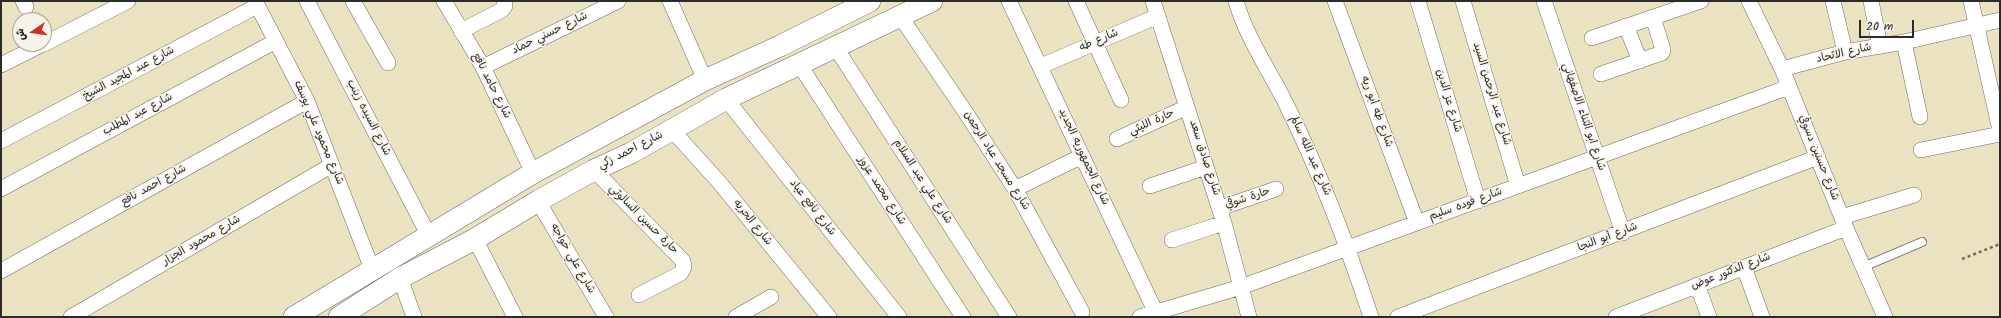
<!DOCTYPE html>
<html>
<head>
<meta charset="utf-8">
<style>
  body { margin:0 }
  #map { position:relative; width:2001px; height:318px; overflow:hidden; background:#eae2c1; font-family:Kalam,"Playpen Sans Arabic",sans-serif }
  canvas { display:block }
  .frame { position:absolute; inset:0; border:2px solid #2b2b2b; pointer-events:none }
  .north { position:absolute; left:12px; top:12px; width:40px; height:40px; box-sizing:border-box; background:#f7f3e8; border:1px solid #a5a39c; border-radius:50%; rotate:257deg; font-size:11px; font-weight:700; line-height:16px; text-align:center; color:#2b2b2b }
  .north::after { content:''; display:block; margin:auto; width:14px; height:18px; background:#c8321e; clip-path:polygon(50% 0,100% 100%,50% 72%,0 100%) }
  .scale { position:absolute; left:1859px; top:20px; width:55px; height:18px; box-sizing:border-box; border:2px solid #2b2b2b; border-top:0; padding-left:5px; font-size:12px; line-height:14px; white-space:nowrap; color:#2b2b2b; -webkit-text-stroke:3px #f7f3e8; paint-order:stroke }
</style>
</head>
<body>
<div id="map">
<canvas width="2001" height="318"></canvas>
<div class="frame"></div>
<div class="north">ش</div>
<div class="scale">20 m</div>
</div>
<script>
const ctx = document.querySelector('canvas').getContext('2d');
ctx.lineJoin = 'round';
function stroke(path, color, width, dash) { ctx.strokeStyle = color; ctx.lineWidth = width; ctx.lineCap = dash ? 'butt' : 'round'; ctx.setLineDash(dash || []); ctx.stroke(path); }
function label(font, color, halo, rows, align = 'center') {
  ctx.font = font + ' Kalam,"Playpen Sans Arabic",sans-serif'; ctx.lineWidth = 3; ctx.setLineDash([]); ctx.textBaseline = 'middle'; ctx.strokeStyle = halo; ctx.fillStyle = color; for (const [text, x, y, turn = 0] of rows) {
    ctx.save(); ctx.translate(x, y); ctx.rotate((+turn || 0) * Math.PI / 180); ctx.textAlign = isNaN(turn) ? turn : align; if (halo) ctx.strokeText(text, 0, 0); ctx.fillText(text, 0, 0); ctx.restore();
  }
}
const lane = new Path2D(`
  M1863,267l59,-25`);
const street = new Path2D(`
  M23,1l3,6
  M255,1l52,100 65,168
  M307,1l122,235
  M353,1l35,62
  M444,1l39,66 50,106
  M670,1l35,79
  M1009,1l147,312
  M1076,1l45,99
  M1153,1l71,222 25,94
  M1236,1c11,39 36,73 53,109 33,67 59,137 82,207
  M1335,1l82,222
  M1418,1l60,200
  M1463,1l55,185
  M1544,1l79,232
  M1749,1l33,68 64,159 39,89
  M1833,1l12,51
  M1871,1l9,45
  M1971,1l29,129
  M900,16l66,97 49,76 67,123
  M1626,26l14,35
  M461,31l41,-21 3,-4 -1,-5
  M1592,38l109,-37
  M1904,42l16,75
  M44,44l84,-43
  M836,48l173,269
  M799,64l164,253
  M1,65l42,-21
  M1041,66l117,-50
  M483,67l135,-66
  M1782,69l63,-17 59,-10 96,-22
  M1601,74l61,-21 1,-3 -10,-33
  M726,99l173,218
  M672,130l47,52 110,135
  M1117,139l70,-32
  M1,141l256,-135
  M1921,150l79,-16
  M594,170l89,91 1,6 -3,6 -42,22
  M1150,186l56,-19
  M1,189l275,-148
  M1015,189l67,-33
  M538,201l68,116
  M1220,208l56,-19
  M1842,217l72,-22
  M475,239l40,78
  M1172,240l52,-17
  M1744,267l18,50
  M1,271l306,-170
  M400,278l14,39
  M1697,285l12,32
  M71,317l261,-152
  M736,317l35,-20
  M1140,317l101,-30 548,-200
  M1398,317l420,-160
  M1616,317l230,-89`);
const secondary = new Path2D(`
  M294,317l239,-144 172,-93 75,-34 90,-45
  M339,317l61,-39 75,-39 63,-38 56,-31 37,-17 95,-54 206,-98`);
stroke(lane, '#6e6b60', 10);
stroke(street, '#6e6b60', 16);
stroke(secondary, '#6e6b60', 22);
stroke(new Path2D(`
  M1962,259l38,-15`), '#6e6b60', 2.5, [3, 3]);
stroke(lane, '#fff', 8);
stroke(street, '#fff', 15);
stroke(secondary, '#fff', 21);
label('11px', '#2b2b2b', '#f7f3e8', [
  ["شارع حسني حماد",550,34,-26],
  ["شارع طه",1099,41,-23],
  ["شارع الاتحاد",1844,54,-13],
  ["شارع عبد المجيد الشيخ",129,74,-28],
  ["شارع حامد نافع",491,86,63],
  ["شارع عبد الرحمن السيد",1491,94,73],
  ["شارع عز الدين",1448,101,73],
  ["شارع طه أبو ريه",1376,112,70],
  ["شارع عبد المطلب",138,115,-28],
  ["شارع ابو الثناء الاصفهاني",1583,117,71],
  ["شارع السيده زينب",368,118,63],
  ["حارة الليثي",1152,123,-24],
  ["شارع محمود علي يوسف",318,133,67],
  ["شارع احمد زكي",631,151,-27],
  ["شارع عبد الله سالم",1310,156,66],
  ["شارع الجمهوريه الجديد",1083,157,65],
  ["شارع صادق سعد",1204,158,72],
  ["شارع حسنين دسوقي",1818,158,68],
  ["شارع مسجد عباد الرحمن",996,161,58],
  ["شارع علي عبد السلام",922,182,57],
  ["شارع احمد نافع",154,186,-29],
  ["شارع محمد عزوز",881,191,57],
  ["حارة شوقي",1248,199,-18],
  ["شارع فوده سليم",1466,205,-20],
  ["شارع نافع عياد",812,208,52],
  ["حارة حسين السالوتي",643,220,45],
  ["شارع الحريه",752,223,51],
  ["شارع أبو النجا",1608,238,-21],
  ["شارع محمود الجزار",202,241,-30],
  ["شارع علي خواجه",572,259,60],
  ["شارع الدكتور عوض",1731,272,-21]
]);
</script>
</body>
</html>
